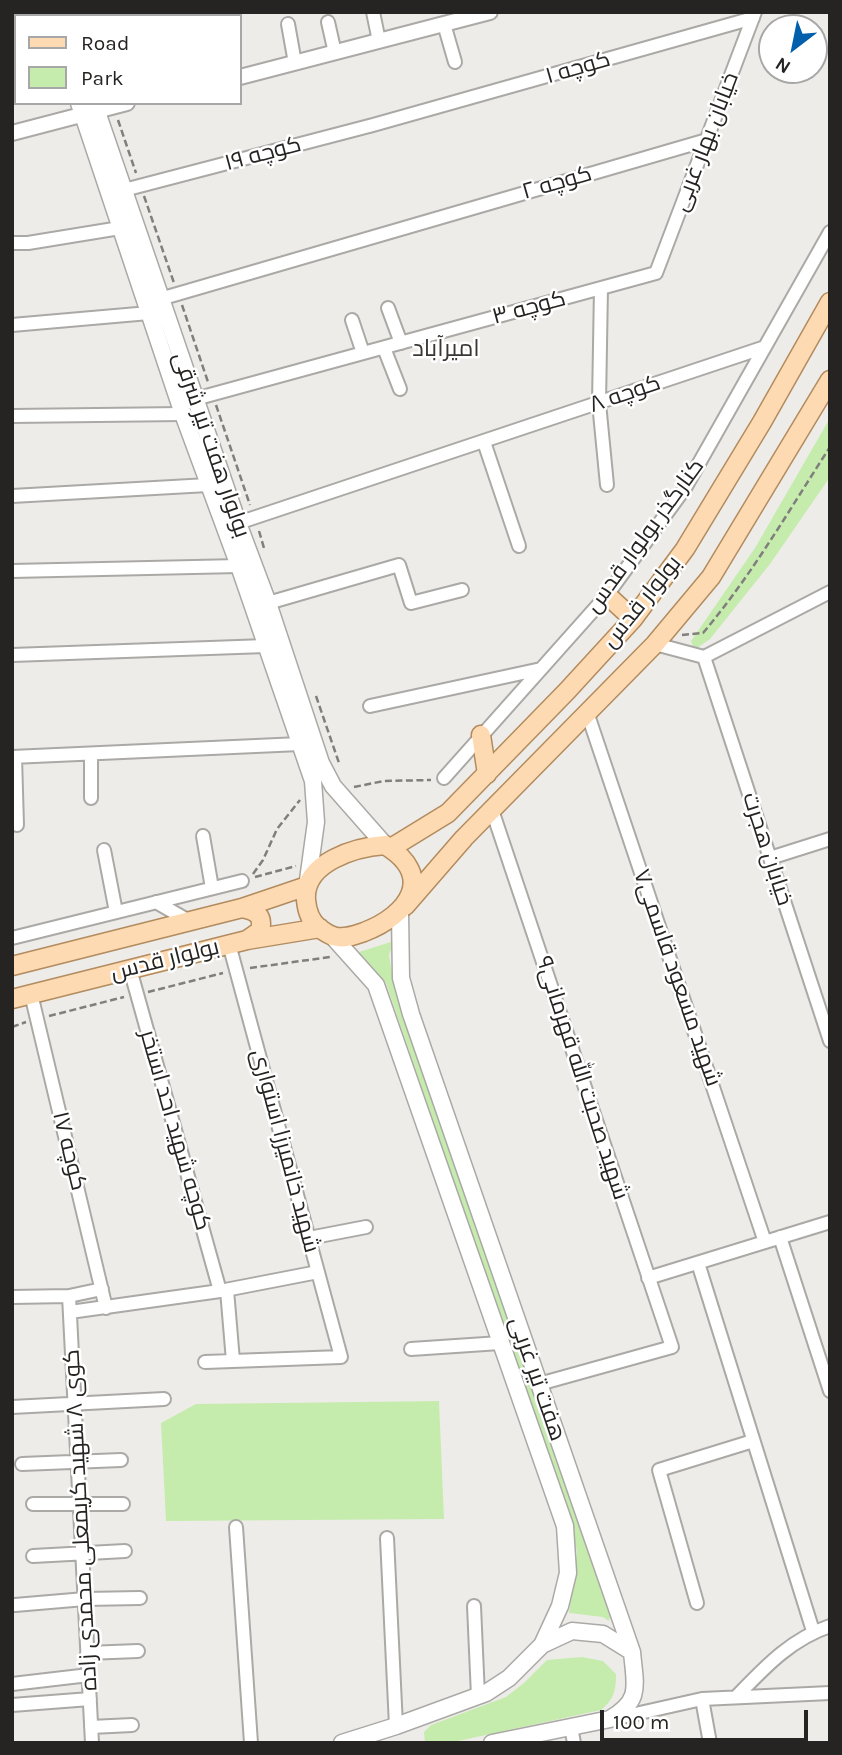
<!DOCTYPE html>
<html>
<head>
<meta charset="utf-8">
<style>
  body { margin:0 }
  #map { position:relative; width:842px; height:1755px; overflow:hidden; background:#eeece9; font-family:Karla,sans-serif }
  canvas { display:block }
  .frame { position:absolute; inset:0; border:14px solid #252423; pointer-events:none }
  .legend { position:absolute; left:14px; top:14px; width:228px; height:91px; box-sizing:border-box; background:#fff; border:2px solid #a8a7a7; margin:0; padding:9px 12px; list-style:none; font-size:21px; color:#252423 }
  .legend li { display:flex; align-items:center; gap:14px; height:35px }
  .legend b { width:35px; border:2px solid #a8a7a7 }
  .north { position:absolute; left:758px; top:14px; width:70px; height:70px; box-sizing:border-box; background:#fff; border:2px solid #a8a7a7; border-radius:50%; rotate:212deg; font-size:19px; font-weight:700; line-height:28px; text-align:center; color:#252423 }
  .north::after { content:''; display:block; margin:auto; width:24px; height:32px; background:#015fac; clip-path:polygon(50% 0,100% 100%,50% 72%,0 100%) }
  .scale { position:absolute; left:600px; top:1710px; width:208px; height:32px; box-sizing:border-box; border:4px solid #252423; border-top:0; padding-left:9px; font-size:21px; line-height:24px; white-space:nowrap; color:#252423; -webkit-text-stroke:5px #fff; paint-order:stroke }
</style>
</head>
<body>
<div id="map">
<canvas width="842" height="1755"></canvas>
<div class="frame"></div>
<ul class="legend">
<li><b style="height:9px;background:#fedab2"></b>Road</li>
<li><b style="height:19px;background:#c5ecad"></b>Park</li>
</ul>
<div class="north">N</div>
<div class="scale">100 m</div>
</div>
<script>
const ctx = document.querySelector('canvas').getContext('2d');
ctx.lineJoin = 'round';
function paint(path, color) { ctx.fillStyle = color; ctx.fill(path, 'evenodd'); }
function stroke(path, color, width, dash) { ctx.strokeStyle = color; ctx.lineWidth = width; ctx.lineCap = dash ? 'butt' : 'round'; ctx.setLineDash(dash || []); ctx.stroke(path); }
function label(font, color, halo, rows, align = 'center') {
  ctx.font = font + ' Karla,Cairo,sans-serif'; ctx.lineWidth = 5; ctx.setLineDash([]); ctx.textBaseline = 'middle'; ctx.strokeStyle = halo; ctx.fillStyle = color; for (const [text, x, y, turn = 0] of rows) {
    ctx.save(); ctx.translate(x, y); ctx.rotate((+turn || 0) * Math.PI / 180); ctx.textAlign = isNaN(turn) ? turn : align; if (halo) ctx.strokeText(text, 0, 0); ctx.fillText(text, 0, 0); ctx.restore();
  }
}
paint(new Path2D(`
  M830,418v59l-60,87 -60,75 -16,11 -3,-9 64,-93z
  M394,941l-5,14 6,36 215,625 -1,5 -6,-4 -34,-4 8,-60 -4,-23 -187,-547 -27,-31z
  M439,1401l5,118 -278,2 -5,-98 35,-19z
  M582,1657l21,4 13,13c0,17 -2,25 -15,36l-152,33 -24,-1 -1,-10 7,-7 75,-28 18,-14 23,-23z`), '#c5ecad');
const minor = new Path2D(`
  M211,12l1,4
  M373,12l6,29
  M328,22l7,31
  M288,24l7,39
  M444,24l11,38
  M124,190l249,-65 380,-107
  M12,243h16l92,-15
  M601,288l-2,115 8,82
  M160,299l547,-159
  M388,308l13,35
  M352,320l11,33
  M12,325l137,-12
  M384,348l16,41
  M195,399l461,-126 99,-261
  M12,416l171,-2
  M484,442l35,104
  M12,496l196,-11
  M238,523l527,-176
  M12,571l227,-5
  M268,603l131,-38 12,38 51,-13
  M655,644l49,13 126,-65
  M12,655l254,-9
  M704,657l126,384
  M370,706l171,-37
  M588,715l177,527
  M91,754v44
  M12,757l288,-13
  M15,757l2,68
  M444,778l163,-183 78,-107 145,-256
  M492,810l180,537 -133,37
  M203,836l9,52
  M104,850l12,62
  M770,858l60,-19
  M156,902l33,19
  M12,938l230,-57
  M130,969l90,322
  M31,994l75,314
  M780,1237l50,154
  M309,1238l57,-11
  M698,1263l115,368
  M648,1278l182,-56
  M227,1290l6,71
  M69,1296l23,447
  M12,1297l57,-1 33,-7
  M70,1312l150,-21 98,-19
  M411,1349l89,-6
  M205,1362l136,-5 -112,-413
  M12,1407l152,-8
  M22,1464l99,-4
  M33,1504h90
  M236,1527l15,216
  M387,1538l9,188
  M33,1556l92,-5
  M697,1603l-38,-133 94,-29
  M15,1605l70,-6 55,-1
  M474,1606l4,90
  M87,1653l51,-2
  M12,1684l77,-9
  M737,1696c28,-29 54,-57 93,-70
  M702,1699l8,44
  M12,1705l78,-6
  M613,1719l89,-20 128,-6
  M91,1727l41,-2
  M571,1727l3,16`);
const tertiary = new Path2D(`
  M240,77l250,-65
  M12,133l115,-30`);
const secondary = new Path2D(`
  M48,12l1,4
  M62,12l1,4
  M79,103l104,311 56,152 74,215 3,41 -8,58
  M94,103l144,420 30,80 53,160 12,23 52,59
  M400,912l1,66 10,36 221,638c3,34 10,48 -22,67l-118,24
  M333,937l43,48 189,541 3,47 -8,33 -18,39
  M342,1743l54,-17 90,-33 23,-15 33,-33 30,-14 31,3 29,18`);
const primary = new Path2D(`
  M607,595l26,24
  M481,735l6,39
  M385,845c51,31 24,70 -21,87 -9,3 -21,8 -31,4 -4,-1 -11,-6 -14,-8 -9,-7 -12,-17 -13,-28 -3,-38 50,-53 79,-55z
  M391,848l57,-35 119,-122 66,-72 52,-70 77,-127 68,-120
  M405,906l59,-68 191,-194 56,-67 119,-197
  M242,908c14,3 22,7 18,23l-13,9
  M12,966l230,-58 65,-22
  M12,999l235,-59 73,-12`);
stroke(minor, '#aba9a6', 16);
stroke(tertiary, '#aba9a6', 18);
stroke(secondary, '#aba9a6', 19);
stroke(primary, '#b28b5e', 21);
stroke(new Path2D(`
  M118,120l18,53
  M144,196l30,87
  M182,305l26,77
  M216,405l34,100
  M259,531l5,17
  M682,635l21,-2c49,-58 86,-123 127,-186
  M316,696l23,67
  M354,787l30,-6 47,-1
  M253,874l10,-14 14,-31 23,-29
  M255,877l41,-11
  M250,968l80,-11
  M148,992l75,-19
  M49,1016l75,-19
  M12,1027l14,-5`), '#807f7d', 2.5, [7, 3.5]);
stroke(minor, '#fff', 12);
stroke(tertiary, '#fff', 14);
stroke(secondary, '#fff', 16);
stroke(primary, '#fedab2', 18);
label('23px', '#252423', '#fff', [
  ["کوچه ۱",578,68,-16],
  ["خیابان بهار غربی",706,142,-69],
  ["کوچه ۱۹",263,154,-15],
  ["کوچه ۲",557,183,-16],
  ["کوچه ۳",529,308,-15],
  ["کوچه ۸",625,394,-19],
  ["بولوار هفت تیر شرقی",211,445,71],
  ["کنارگذر بولوار قدس",645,536,-54],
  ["بولوار قدس",642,602,-51],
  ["خیابان هجرت",767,849,72],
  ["بولوار قدس",165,960,-14],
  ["شهید مسعود قاسمی۷",677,978,71],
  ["شهید صحبت الله قهرمانی۹",582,1078,72],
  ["کوچه شهید احد استخر",175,1130,74],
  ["کوچه ۱۷",69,1151,76],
  ["شهید خانمیرزا استواری",285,1151,75],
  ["هفت تیر غربی",537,1379,71],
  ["کوی ۸ شهید کریمعلی محمدی زاده",81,1520,-93]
]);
label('24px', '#393734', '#fff', [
  ["امیرآباد",446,349]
]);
</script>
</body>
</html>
